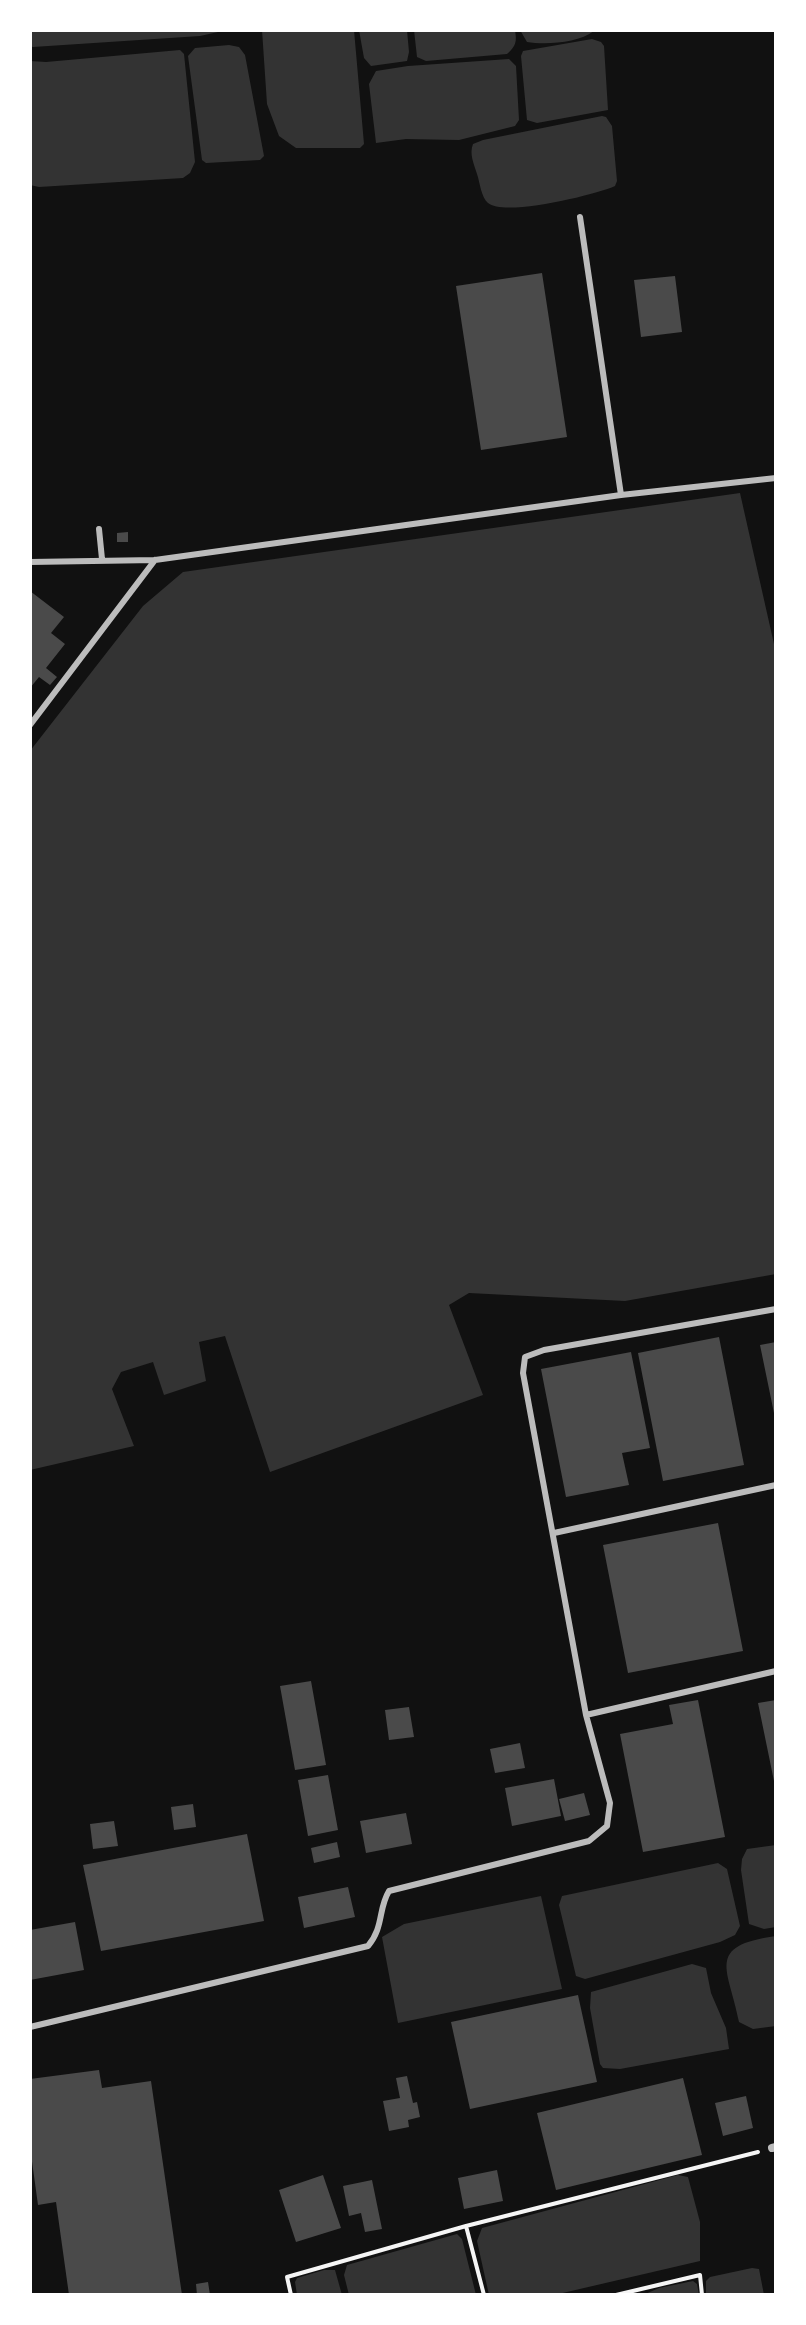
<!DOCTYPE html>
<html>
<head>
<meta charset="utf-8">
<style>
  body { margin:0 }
  #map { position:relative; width:806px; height:2325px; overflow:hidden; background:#111; font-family:Georgia,serif }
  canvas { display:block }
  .frame { position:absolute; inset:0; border:32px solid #fff; pointer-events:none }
</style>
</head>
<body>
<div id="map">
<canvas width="806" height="2325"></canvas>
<div class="frame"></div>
</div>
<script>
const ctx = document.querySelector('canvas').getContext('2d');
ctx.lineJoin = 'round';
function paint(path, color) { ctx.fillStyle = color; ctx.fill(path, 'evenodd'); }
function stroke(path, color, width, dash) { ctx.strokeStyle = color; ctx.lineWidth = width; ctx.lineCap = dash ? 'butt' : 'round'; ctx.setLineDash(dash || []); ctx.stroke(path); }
paint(new Path2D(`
  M30,30h197l-27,6 -167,11 -3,-1z
  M262,30h92l10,114 -4,4h-64l-17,-12 -12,-32z
  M359,30h48l2,22 -2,9 -36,5 -7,-8z
  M414,30h101c2,12 1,16 -8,24l-81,7 -9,-4z
  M520,30h73l1,1c-16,12 -48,14 -67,11z
  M592,39l9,3 3,4 4,64 -71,13 -10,-3 -6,-64 2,-5z
  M229,45l10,2 6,8 19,101 -4,4 -54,3 -4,-3 -14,-104 7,-8z
  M180,50l4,4 11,108 -5,11 -7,5 -144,9 -9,-2v-124l16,1z
  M509,59l7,7 3,54 -4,6 -56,14 -53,-1 -30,4 -7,-59 7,-13 32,-5z
  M602,116l4,1 6,9 5,55 -2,5c-20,9 -111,31 -127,17 -7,-6 -8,-20 -11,-29 -3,-10 -8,-20 -4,-30l10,-4z
  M740,493l36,160v621l-151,27 -156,-8 -20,12 34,90 -213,77 -45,-136 -26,6 7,39 -42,14 -11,-33 -32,10 -9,17 22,57 -104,24v-719l113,-145 40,-34z
  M776,1845v82l-12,2 -15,-5 -8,-54 1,-11 5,-10z
  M718,1863l9,6 13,57 -5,9 -15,7 -135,37 -9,-3 -17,-71 3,-9z
  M541,1896l21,93 -164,34 -16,-86 22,-13z
  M776,1936v90l-23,3 -14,-7c-10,-53 -35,-76 37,-86z
  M692,1964l14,4 5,25 15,35 3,21 -109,20 -17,-1 -3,-4 -10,-56 1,-16z
  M678,2175l10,2 12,45v39l-146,34h-65l-12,-54 5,-13z
  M457,2234l5,5 14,56h-127l-5,-20 3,-10z
  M752,2268l7,1 5,26h-58v-14l4,-4z
  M324,2270h11l7,25h-45l-2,-13 2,-4z
  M693,2281l4,3 2,11h-56l16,-7z`), '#333');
paint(new Path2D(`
  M542,273l25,164 -86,13 -25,-164z
  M675,276l7,56 -41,5 -7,-57z
  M128,532v10h-11v-9z
  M30,591l34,26 -13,16 14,11 -19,24 11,9 -7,8 -11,-8 -9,11z
  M719,1337l25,128 -81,16 -25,-128z
  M776,1342v76h-1l-15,-73z
  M631,1352l19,96 -28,5 7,32 -63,12 -25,-128z
  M718,1523l25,128 -115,22 -25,-128z
  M311,1681l15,84 -31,5 -15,-84z
  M698,1700l27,137 -82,15 -23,-118 53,-10 -4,-19z
  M776,1700v86h-1l-17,-83z
  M409,1707l5,30 -25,3 -4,-30z
  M520,1743l5,25 -30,5 -5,-24z
  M328,1775l10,55 -30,6 -10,-56z
  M554,1779l7,37 -49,10 -7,-38z
  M584,1793l6,22 -25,6 -6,-22z
  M193,1804l3,23 -22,3 -3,-23z
  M406,1813l6,31 -46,9 -6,-32z
  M114,1821l4,25 -25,3 -3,-25z
  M247,1834l17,87 -163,30 -18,-86z
  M337,1842l3,15 -26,6 -3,-15z
  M348,1887l7,30 -51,11 -6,-31z
  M75,1922l9,48 -54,10v-50z
  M578,1995l19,87 -127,27 -19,-87z
  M99,2070l3,18 49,-7 31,214h-113l-13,-93 -18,3 -8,-58v-68z
  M407,2076l6,27 4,-1 3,15 -12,3 1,7 -20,4 -6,-30 17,-3 -4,-20z
  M683,2078l19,77 -146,35 -19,-77z
  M746,2096l7,32 -30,8 -8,-33z
  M497,2170l6,31 -39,8 -6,-31z
  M323,2175l18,53 -45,14 -17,-52z
  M372,2180l10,49 -17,3 -4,-19 -12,3 -6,-30z
  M208,2282l2,13h-13l-1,-11z`), '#4a4a4a');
stroke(new Path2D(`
  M466,2226l18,69
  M291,2295l-4,-18 179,-51 292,-74
  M616,2295l84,-20 2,20`), '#f5f5f5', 4);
stroke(new Path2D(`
  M580,217l41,278
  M99,529l3,30
  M30,562l125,-2 466,-65 155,-17
  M30,725l125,-165
  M554,1533l222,-48
  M586,1715l190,-44
  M30,2027l338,-81c16,-19 10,-37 21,-55l200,-50 18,-15 3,-23 -24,-88 -63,-342 2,-16 19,-7 232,-41`), '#bcbcbc', 6);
stroke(new Path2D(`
  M772,2148l4,-1`), '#bcbcbc', 8);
</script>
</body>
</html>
